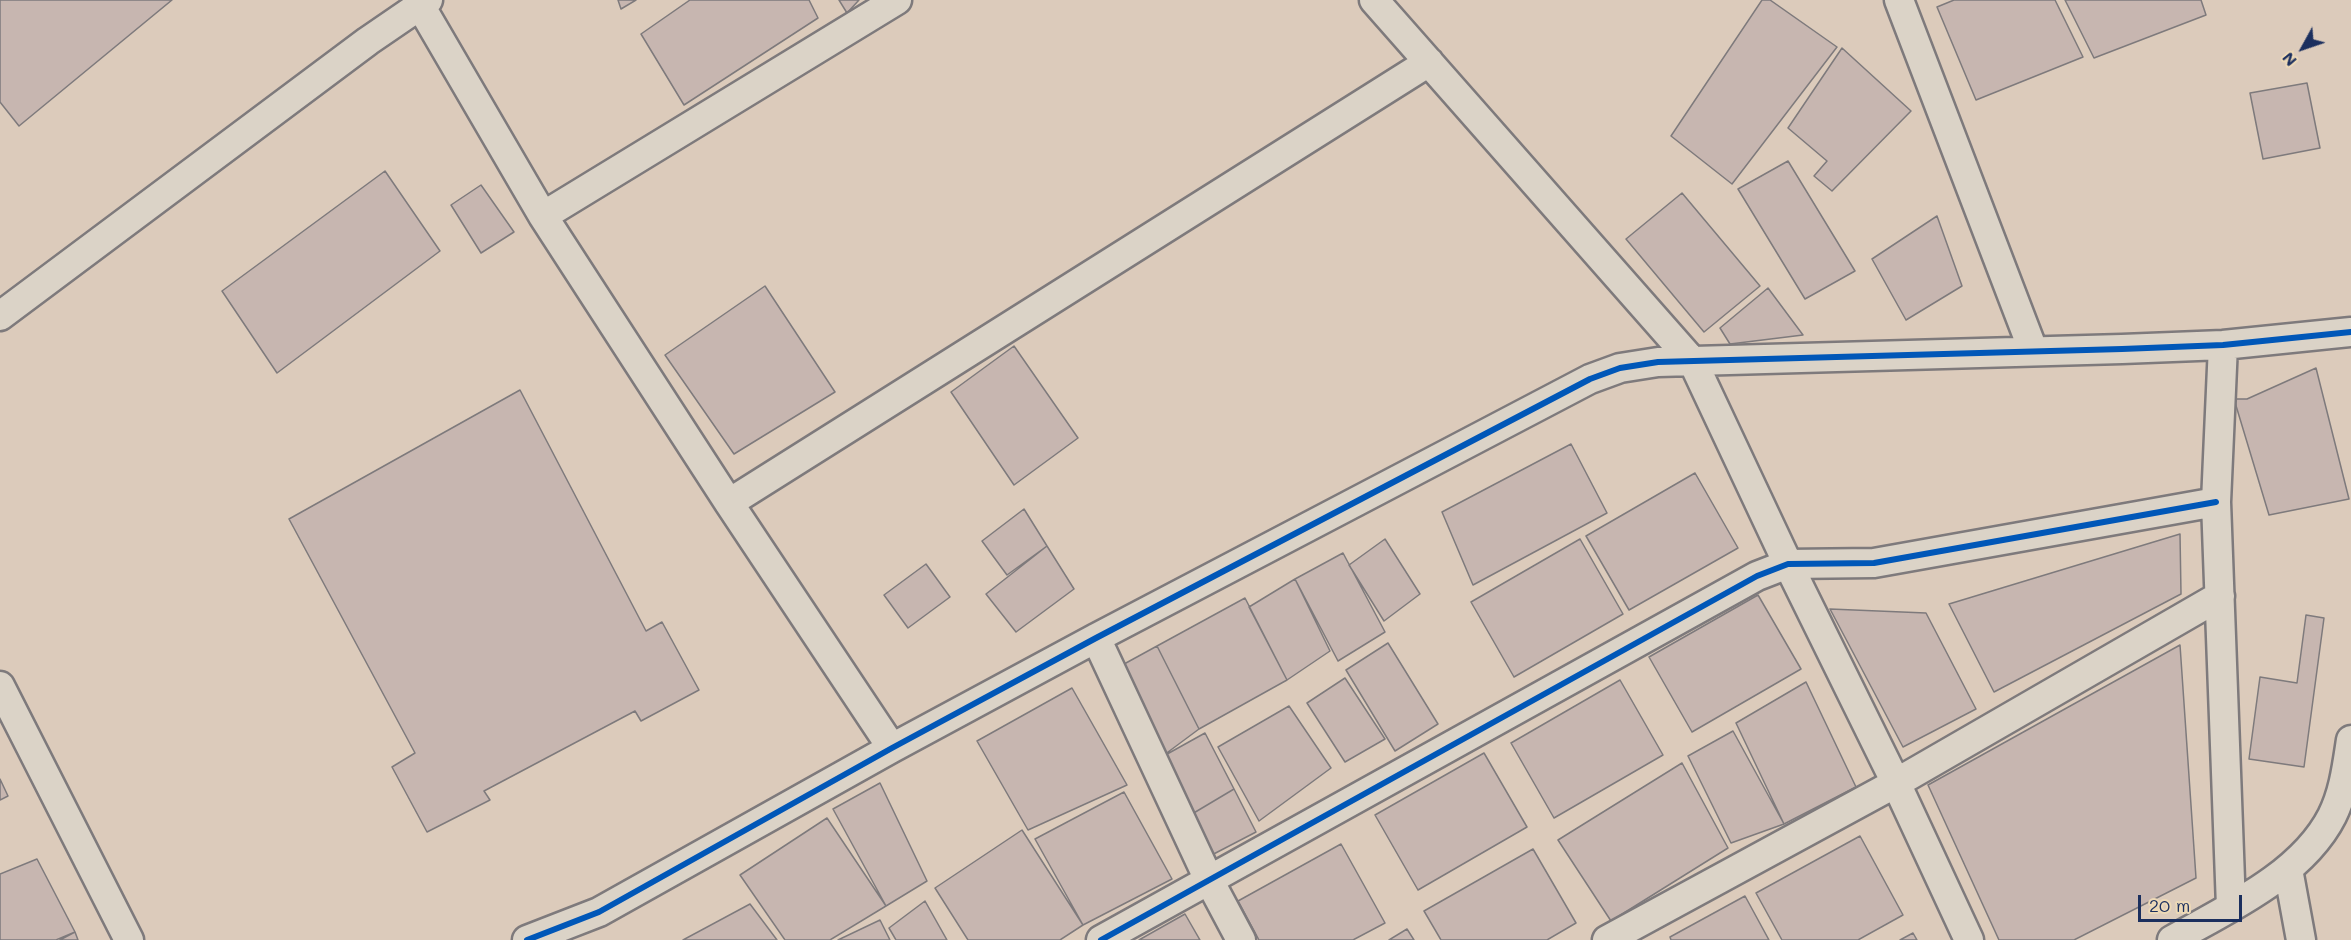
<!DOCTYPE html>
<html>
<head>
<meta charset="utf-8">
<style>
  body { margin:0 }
  #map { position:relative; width:2351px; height:940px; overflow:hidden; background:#dccbbb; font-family:Mali,sans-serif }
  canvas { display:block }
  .north { position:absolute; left:2273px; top:18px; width:60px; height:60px; -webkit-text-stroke:4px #edd9b7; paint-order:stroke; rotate:230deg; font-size:16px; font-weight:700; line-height:24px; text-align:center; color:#1b2f5e }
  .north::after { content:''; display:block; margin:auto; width:21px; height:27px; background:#1b2f5e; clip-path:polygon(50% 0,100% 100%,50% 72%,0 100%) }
  .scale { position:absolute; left:2138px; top:895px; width:104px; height:27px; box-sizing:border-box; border:3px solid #1b2f5e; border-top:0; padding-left:8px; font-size:18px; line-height:21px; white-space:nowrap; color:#1b2f5e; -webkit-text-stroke:4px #edd9b7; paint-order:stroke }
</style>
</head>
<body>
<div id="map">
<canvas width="2351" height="940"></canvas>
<div class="north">N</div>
<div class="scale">20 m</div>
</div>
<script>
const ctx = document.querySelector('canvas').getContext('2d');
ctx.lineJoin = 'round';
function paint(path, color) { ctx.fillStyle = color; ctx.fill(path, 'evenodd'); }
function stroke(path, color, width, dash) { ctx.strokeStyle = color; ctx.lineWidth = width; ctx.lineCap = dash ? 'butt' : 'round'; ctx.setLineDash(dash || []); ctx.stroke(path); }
const building = new Path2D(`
  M0,0h172l-153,126 -19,-24z
  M618,0h18l-15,9z
  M690,0h119l9,18 -134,87 -43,-71z
  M839,0h20l-12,13z
  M1762,0h8l67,47 -105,137 -61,-48z
  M1954,0h101l28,57 -107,43 -39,-93z
  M2065,0h136l5,15 -112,43z
  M1842,48l69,63 -79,80 -18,-15 13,-15 -39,-33z
  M2307,83l13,65 -57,11 -13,-66z
  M1788,161l67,110 -50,28 -67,-110z
  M385,171l55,80 -163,122 -55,-82z
  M481,185l33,47 -33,21 -30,-48z
  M1682,193l78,93 -56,46 -78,-93z
  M1937,216l25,70 -56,34 -34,-61z
  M765,286l70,106 -101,62 -69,-99z
  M1768,288l35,47 -73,9 -10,-16z
  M1014,346l64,92 -64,47 -63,-93z
  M2316,368l33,131 -80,16 -35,-116h13z
  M520,390l126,241 16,-9 37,68 -58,31 -6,-10 -151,80 6,9 -63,32 -35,-65 23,-14 -126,-234z
  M1571,444l36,69 -134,72 -31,-73z
  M1695,473l43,75 -109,62 -43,-74z
  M1024,509l23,37 -40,29 -25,-34z
  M2180,534l1,60 -187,98 -45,-88z
  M1385,539l35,55 -36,27 -35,-56z
  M1580,539l43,75 -109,63 -43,-75z
  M1047,546l27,43 -58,43 -30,-38z
  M1343,553l42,79 -47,29 -43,-82z
  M926,564l24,33 -42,31 -24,-33z
  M1295,579l35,72 -43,29 -38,-73z
  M1758,595l43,74 -109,63 -43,-75z
  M1245,598l42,82 -88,49 -42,-83z
  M1830,609l96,4 50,96 -73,38z
  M2306,615l18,3 -20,149 -55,-8 11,-82 37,6z
  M1388,643l50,81 -43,27 -49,-81z
  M2180,645l16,233 -122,62h-75l-71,-155z
  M1157,646l42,83 -39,29 -45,-89z
  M1345,678l40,61 -40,23 -38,-59z
  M1620,680l43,75 -109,63 -43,-75z
  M1806,682l50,105 -72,37 -48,-101z
  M1072,688l55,97 -99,45 -51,-89z
  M1289,706l42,62 -72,53 -41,-74z
  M1733,731l51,93 -53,19 -43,-87z
  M1205,733l29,56 -47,28 -27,-59z
  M1484,753l43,74 -109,63 -43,-75z
  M1682,763l46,85 -117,73 -53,-81z
  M0,779l8,17 -8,4z
  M880,783l47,98 -41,25 -53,-97z
  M1234,789l22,43 -50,26 -19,-41z
  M1124,792l48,87 -89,46 -48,-86z
  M827,818l59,88 -56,34h-45l-45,-65z
  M1022,830l61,95 -23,15h-92l-33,-52z
  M1860,836l43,79 -45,25h-76l-26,-47z
  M1341,844l44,79 -32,17h-94l-21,-39z
  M1533,849l43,74 -29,17h-106l-17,-29z
  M37,859l38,73 -19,8h-56v-66z
  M1745,896l24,44h-98l-1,-3z
  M925,901l22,39h-51l-7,-12z
  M750,904l27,36h-94z
  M1185,914l15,26h-61z
  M880,920l10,20h-52z
  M1407,929l7,11h-25z
  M75,932l3,8h-18z
  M1913,933l4,7h-17z`);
paint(building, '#c7b6b0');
stroke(building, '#7e7a7c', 1.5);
const minor = new Path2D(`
  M417,0l126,216 186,287 163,245
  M1374,0l319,362 95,202 108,219 73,157
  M1899,0l134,350
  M543,216l354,-216
  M0,316l368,-275 60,-41
  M2223,345l-7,157 15,405
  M729,503l700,-441
  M1096,638l113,242 32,60
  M0,686l129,254
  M2288,869l13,71
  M527,940l72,-28 293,-164 204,-110 494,-259 30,-11 38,-6 464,-13 101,-4 128,-13
  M1101,940l656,-364 31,-12 86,-1 342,-61
  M1607,940l289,-157 324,-187
  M2172,940c55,-31 130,-65 160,-124 12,-24 15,-50 19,-76`);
stroke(minor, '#7e7a7c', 33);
stroke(minor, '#dbd3c7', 28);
stroke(new Path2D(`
  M527,940l72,-28 293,-164 204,-110 494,-259 30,-11 38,-6 464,-13 101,-4 128,-13
  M1101,940l656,-364 31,-12 86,-1 342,-61`), '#0057b8', 6);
</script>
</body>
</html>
